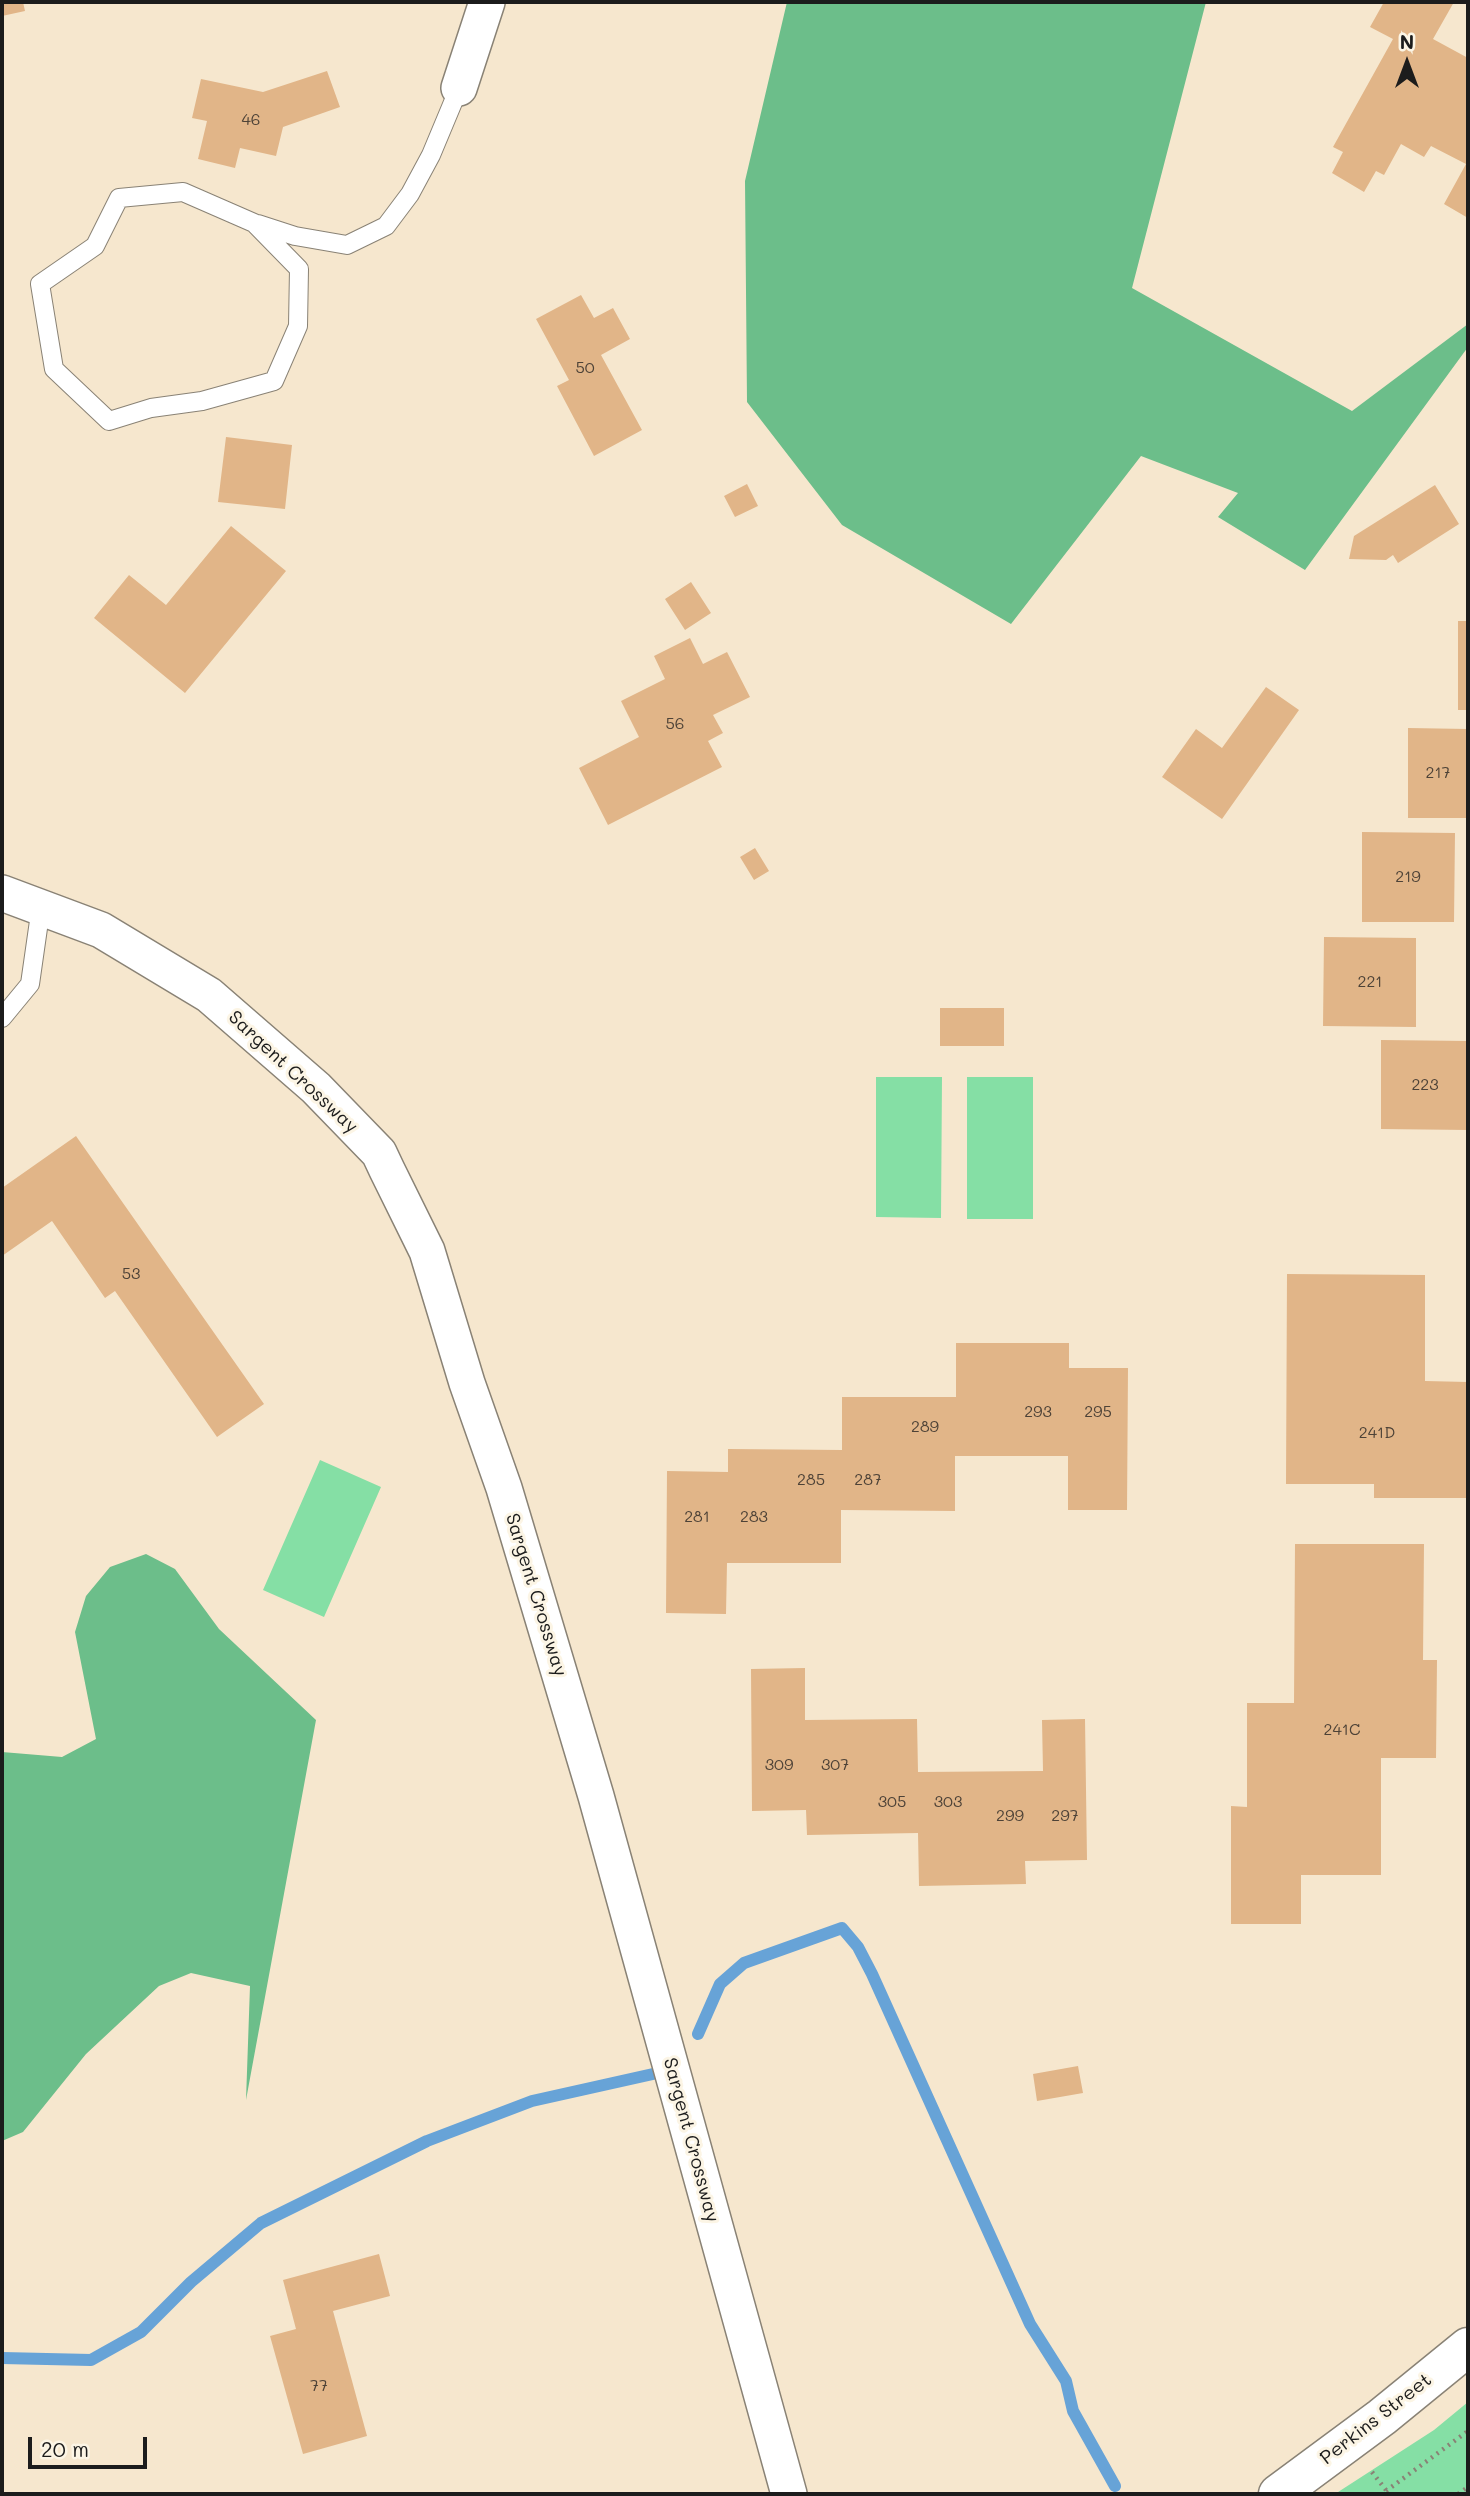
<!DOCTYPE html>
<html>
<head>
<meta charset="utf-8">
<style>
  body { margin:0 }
  #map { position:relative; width:1470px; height:2496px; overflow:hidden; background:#f6e7ce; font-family:Mali,sans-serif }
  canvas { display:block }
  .frame { position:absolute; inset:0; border:4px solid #1c1c1c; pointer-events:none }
  .north { position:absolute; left:1372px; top:28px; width:70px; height:70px; -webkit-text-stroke:5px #fcf5e5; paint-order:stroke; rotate:0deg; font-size:19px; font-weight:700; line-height:28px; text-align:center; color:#1c1c1c }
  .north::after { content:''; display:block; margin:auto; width:24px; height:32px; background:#1c1c1c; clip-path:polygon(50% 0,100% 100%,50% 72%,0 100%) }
  .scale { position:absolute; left:28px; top:2437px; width:119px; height:32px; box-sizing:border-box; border:4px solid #1c1c1c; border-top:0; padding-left:9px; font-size:21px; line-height:24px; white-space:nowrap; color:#1c1c1c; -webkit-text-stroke:5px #fcf5e5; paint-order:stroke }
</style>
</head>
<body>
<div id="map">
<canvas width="1470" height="2496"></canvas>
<div class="frame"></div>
<div class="north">N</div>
<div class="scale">20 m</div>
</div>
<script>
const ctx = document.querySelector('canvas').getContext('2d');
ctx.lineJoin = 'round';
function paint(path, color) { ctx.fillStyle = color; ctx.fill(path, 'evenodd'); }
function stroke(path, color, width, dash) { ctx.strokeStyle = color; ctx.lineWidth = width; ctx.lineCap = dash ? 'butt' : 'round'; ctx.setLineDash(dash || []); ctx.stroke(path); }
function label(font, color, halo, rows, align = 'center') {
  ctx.font = font + ' Mali,sans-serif'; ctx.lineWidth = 6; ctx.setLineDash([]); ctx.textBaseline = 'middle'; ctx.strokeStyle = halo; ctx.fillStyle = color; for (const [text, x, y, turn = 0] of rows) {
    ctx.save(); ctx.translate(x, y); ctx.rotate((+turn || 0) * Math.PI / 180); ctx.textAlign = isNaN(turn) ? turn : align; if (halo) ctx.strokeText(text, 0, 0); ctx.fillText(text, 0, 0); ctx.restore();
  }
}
paint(new Path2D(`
  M876,1077h66l-1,141 -65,-1z
  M967,1077h66v142h-66z
  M320,1460l61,27 -57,130 -61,-27z
  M1468,2402v92h-133l99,-64z`), '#85dfa5');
paint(new Path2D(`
  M787,2h419l-74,286 220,123 116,-87v23l-163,223 -87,-53 20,-24 -97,-37 -130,168 -169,-99 -95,-123 -2,-221z
  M146,1554l29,15 44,60 97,91 -70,380 4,-114 -59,-13 -32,13 -73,68 -63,78 -21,9v-389l60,5 34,-18 -21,-107 11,-36 24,-29z`), '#6cbe8a');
stroke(new Path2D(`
  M698,2034l22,-50 24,-21 98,-35 16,19 14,27 158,350 36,57 7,30 42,75
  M2,2358l89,2 50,-28 50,-50 70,-59 166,-82 105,-40 121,-27`), '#67a3d7', 12);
paint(new Path2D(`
  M2,2h21l2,9 -23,5z
  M1384,2h70l-21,37 35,19v160l-24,-14 22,-40 -35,-18 -7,11 -23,-13 -17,31 -8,-4 -12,21 -32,-19 11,-21 -10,-5 60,-108 -23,-12z
  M327,71l13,36 -57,20 -7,29 -36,-8 -5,20 -37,-9 9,-38 -15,-3 9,-39 62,13z
  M581,295l13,23 19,-10 17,31 -29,16 41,75 -48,26 -37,-70 12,-6 -33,-61z
  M226,437l66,8 -7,64 -67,-7z
  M747,484l11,22 -23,11 -11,-21z
  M1435,485l24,39 -61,39 -5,-8 -7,5 -37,-1 5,-23z
  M231,526l55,45 -101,122 -91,-75 35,-43 37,30z
  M691,582l20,31 -26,17 -20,-31z
  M1458,621h10v89h-10z
  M690,638l13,26 24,-12 23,45 -37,18 10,18 -15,8 14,26 -114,58 -29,-57 60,-31 -18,-36 44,-22 -11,-23z
  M1266,687l33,23 -77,109 -60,-42 34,-48 26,19z
  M1408,728l60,1v89h-60z
  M1362,832l93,1 -1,89h-92z
  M755,848l14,23 -15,9 -14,-23z
  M1324,937l92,1v89l-93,-1z
  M940,1008h64v38h-64z
  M1381,1040l87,1v89l-87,-1z
  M76,1136l188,268 -47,33 -102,-146 -10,7 -53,-77 -50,35v-68z
  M1287,1274l138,1v106l43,1v116h-94v-14h-88z
  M956,1343h113v25h59l-1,142h-59v-54h-113v55l-114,-1v53h-114l-1,51 -60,-1 1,-142 61,1v-23l114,1v-53h114z
  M1295,1544h129l-1,116h14l-1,98h-55v117h-80v49h-70v-118l16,1v-104h47z
  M805,1668v52l112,-1 1,53 125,-1 -1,-51 43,-1 2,141 -62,1 1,23 -107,2 -1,-53 -111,2 -1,-25 -54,1 -1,-142z
  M1078,2066l5,27 -46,8 -4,-27z
  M379,2254l11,42 -57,15 34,125 -64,18 -33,-118 26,-7 -13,-49z`), '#e1b588');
const service = new Path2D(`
  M183,192l71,31 45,46 -1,57 -24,55 -72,20 -51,7 -42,13 -55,-52 -14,-85 55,-38 24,-48z
  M258,224l37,12 52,9 39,-19 24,-32 21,-39 28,-67
  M2,1018l28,-34 11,-77`);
const minor = new Path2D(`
  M459,88l28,-86
  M2,893l99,37 108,65 107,93 63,65 8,17 40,81 40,132 37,105 92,308 193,698`);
const secondary = new Path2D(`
  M1278,2494l104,-77 86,-70`);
stroke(service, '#898275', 20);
stroke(minor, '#898275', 38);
stroke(secondary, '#898275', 41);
stroke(new Path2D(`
  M1372,2472l17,22
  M1386,2491l82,-60
  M1458,2494l10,-7`), '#898275', 4.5, [2, 5]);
stroke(service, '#fff', 18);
stroke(minor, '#fff', 35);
stroke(secondary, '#fff', 38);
label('16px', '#4d4237', null, [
  ["46",251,120],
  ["50",585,368],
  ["56",675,724],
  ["217",1438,773],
  ["219",1408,877],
  ["221",1370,982],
  ["223",1425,1085],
  ["53",131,1274],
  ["293",1038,1412],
  ["295",1098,1412],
  ["289",925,1427],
  ["241D",1377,1433],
  ["285",811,1480],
  ["287",868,1480],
  ["281",697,1517],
  ["283",754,1517],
  ["241C",1342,1730],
  ["309",779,1765],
  ["307",835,1765],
  ["305",892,1802],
  ["303",948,1802],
  ["299",1010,1816],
  ["297",1065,1816],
  ["77",319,2386]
]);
label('19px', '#1c1c1c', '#fcf5e5', [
  ["Sargent Crossway",293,1072,43],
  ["Sargent Crossway",536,1595,73],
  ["Sargent Crossway",691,2140,75],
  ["Perkins Street",1376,2419,-38]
]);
</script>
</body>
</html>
